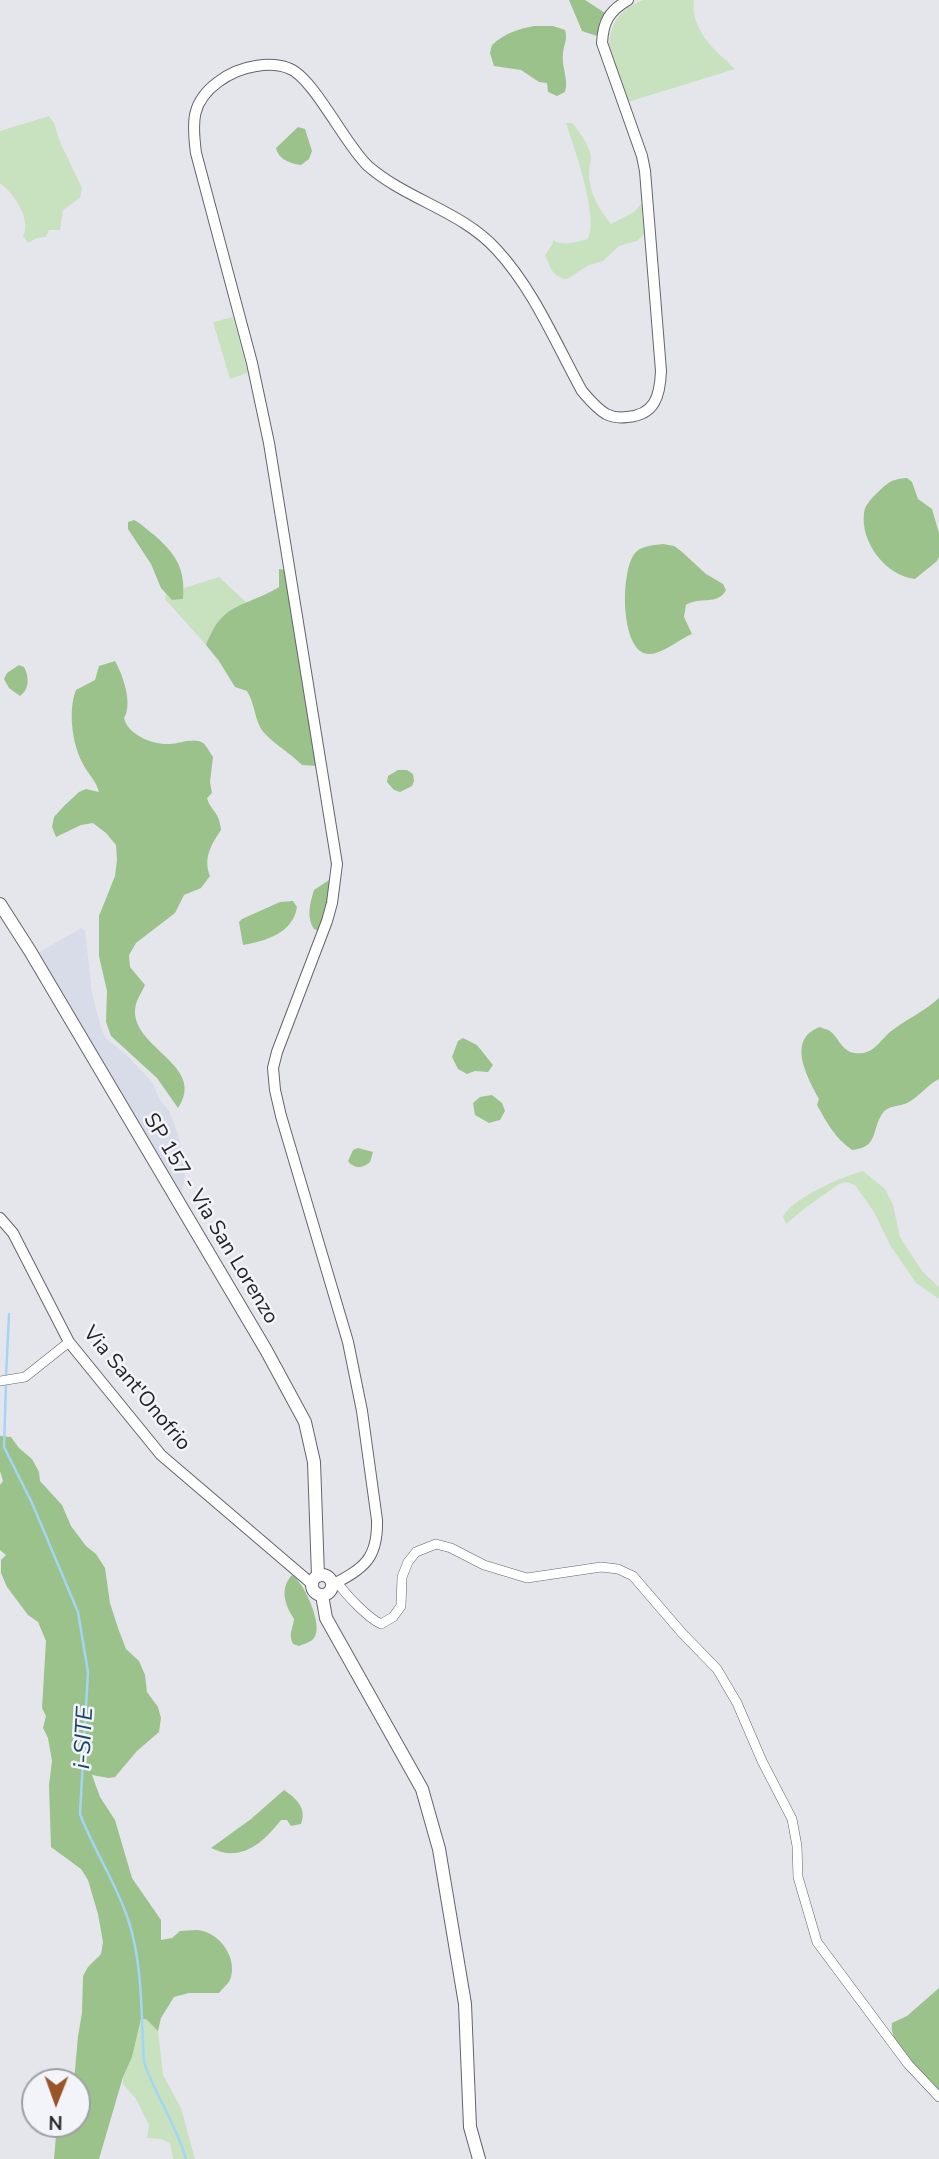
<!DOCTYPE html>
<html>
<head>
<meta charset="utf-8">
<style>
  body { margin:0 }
  #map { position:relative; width:939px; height:2159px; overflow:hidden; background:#e5e6ec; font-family:"Nunito Sans",sans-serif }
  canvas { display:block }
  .north { position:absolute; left:21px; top:2068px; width:70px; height:70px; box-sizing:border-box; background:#f2f4f9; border:2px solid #9fa0a4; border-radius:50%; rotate:181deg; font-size:19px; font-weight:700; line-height:28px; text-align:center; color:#222325 }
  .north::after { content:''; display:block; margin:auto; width:24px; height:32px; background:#9a5629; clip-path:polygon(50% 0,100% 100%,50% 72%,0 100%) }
</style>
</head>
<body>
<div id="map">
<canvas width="939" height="2159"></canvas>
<div class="north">N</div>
</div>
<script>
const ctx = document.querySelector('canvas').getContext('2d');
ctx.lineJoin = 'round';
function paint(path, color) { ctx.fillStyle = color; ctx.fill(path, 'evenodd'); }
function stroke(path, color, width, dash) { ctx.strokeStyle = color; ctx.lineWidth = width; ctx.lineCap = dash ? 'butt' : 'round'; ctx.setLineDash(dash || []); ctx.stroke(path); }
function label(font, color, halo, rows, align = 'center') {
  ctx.font = font + ' "Nunito Sans",sans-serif'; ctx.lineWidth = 5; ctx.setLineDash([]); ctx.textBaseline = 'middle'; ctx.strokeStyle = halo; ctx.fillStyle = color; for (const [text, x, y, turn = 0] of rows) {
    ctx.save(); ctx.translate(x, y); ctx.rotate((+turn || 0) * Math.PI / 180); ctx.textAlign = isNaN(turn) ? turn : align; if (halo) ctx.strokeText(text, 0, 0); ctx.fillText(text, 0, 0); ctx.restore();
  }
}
paint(new Path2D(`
  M81,928l4,3 7,62 9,35 5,11 20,15 26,28 8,18 9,11 9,23 8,36 -6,32 -147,-246z`), '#d8dbe8');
paint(new Path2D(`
  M643,0h51c-4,30 21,50 41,69l-107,33 -19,-56c1,-24 12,-37 34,-46z
  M49,116l5,7 6,19 22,46 -2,10 -17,12 -3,20h-11l-3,7 -9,1 -9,5 -5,-7c9,-17 -9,-42 -23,-53v-52z
  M566,123h6c7,8 18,23 19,34 0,5 -2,11 -2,16 0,20 10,36 22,51l23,-12 8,-9 3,30 -8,8 -18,5 -16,15 -14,4 -22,14c-15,-1 -17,-13 -22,-24l7,-10 1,-5c11,7 22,2 35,-1 11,-22 -14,-92 -22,-116z
  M233,317l15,56 -18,6 -17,-57z
  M219,577l27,25c-22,12 -32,20 -40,43l-41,-46 1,-5 6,6 10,-1 2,-11z
  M863,1171l22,18 8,16 7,32 22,34 17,16v12l-23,-16 -26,-38 -16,-33 -19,-27 -9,-3 -7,2 -35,25 -18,15 -3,-8c12,-19 58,-39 80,-45z
  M141,2019h5l12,12 5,44 18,33 14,51h-22l-3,-16 -10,-4 -13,-1 2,-13 -13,-26 -13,-15v-7l9,-20z`), '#c8e2bf');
paint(new Path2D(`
  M569,0h16l20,13 -8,23 -15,-5z
  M534,26h19l12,4c3,9 -1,14 -2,23 -2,13 6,26 2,39l-8,4 -9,-4 -1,-9 -8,-1 -18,-12 -27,-4 -4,-13 2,-8c13,-12 26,-16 42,-19z
  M298,127l7,2 7,22 -3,8 -8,6c-10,-1 -23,-6 -25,-17z
  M907,478l5,4 6,17 14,10 7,24v24l-2,4 -22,18c-29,-3 -55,-37 -51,-66 1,-9 9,-16 15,-22 10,-9 13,-12 28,-13z
  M134,520c8,4 12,9 19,14 22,19 33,34 30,65l-11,1 -11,-12 -10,-24 -23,-35v-7z
  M663,544l11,2 7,5 25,23 17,10 3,6c-8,16 -27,6 -40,15l-2,12 8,17c-13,5 -30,21 -44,20 -29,-2 -28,-90 -11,-103 6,-5 18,-6 26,-7z
  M279,569l7,1 10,72 21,124 -15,-1c-10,-11 -36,-26 -42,-38 -6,-12 -5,-22 -13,-36l-12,-4 -16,-26 -13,-16c17,-44 38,-37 73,-58z
  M115,661c8,14 18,43 9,57 4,17 29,27 45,26 11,0 24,-7 34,-1 4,3 7,10 10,14l-3,25 2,11 -5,5c4,14 12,12 14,32 -10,15 -18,28 -11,46l-9,12 -17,7 -9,18 -39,30 -7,12 1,12 15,18c-4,9 -10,16 -10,26 -1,38 72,55 43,97l-21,-30 -46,-42 -5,-14 1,-31 -8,-35v-40l16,-40 2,-16 -1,-15 -10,-12 -13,-10 -12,2 -25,12 -4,-10 2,-10 10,-11 15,-14 7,-3 13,3c-3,-12 -12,-19 -17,-30 -10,-19 -14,-52 -6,-72l19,-10 4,-14z
  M19,665l5,2c5,9 6,22 -4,29l-11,-8 -5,-9 3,-6z
  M398,770h9l6,4 1,7 -2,5 -12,6 -6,-2 -7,-8 1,-6z
  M329,880v21l-10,30 -5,-2c-8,-12 -4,-26 0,-39z
  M293,901l4,6c-4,26 -31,34 -54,38l-4,-23 3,-3 38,-17z
  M939,998v81c-12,6 -21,19 -32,24 -9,4 -19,2 -25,11 -11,17 -3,33 -30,36 -17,-12 -25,-27 -35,-45l2,-6c-12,-22 -33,-60 1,-72 3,2 7,2 10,4 8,6 12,20 24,22 22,3 26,-15 40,-24 15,-11 31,-18 45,-31z
  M463,1038l14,7 16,20 -5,7 -13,-1 -8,3 -9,-5 -6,-12 6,-16z
  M492,1095l10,8 3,8 -5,9 -11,3 -14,-8 -2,-12 7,-6z
  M358,1148l15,4 -3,10c-8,7 -16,7 -22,-1l5,-11z
  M0,1436l11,1 8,11 13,11 7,13 1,9 22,24 9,21 15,20 10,8 9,14 5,35 8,25 8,21 13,12 6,14 2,17 11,15 3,11 -2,14 -22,19 -22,26 -6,1 -17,-3 8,22 15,23 17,58 29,42v20l11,-2 8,-7c7,0 16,-2 23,0 19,5 35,29 27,49 -2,4 -8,9 -11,13h-30l-15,4 -13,21 -3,13 -12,-12h-5l-9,38 -9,20 -24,82h-45l3,-35h20v-42h-3l4,-46 4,-23 1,-37 5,-9 13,-13 2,-12 -5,-28 -10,-34 -7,-11 -30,-22 -2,-62 3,-24 -4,-23 -5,-10 3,-12 -4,-8 4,-67 -8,-19 -10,-7 -21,-28 -6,-14v-13l5,-5 -6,-5v-65l3,-4 -3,-10z
  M292,1575c12,7 32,51 22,63 -3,4 -10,6 -15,8l-6,-2c-5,-11 0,-15 1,-25 -9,-14 -15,-30 -2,-44z
  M284,1790c13,9 23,18 17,34l-10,2 -4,-6h-6c-18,23 -40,43 -70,28l40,-29z
  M939,1988v102c-15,-13 -51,-45 -47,-67l15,-7z`), '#9ac28a');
stroke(new Path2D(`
  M6,1377l3,-63
  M6,1384l-2,63 28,56 46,109 10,60 -8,142c14,37 37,70 49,108 14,45 12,94 15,140 11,33 32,62 42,97`), '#a4d5f7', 2.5);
const minor = new Path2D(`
  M0,1381l25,-4 44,-35
  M337,1582c9,13 31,36 44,42l12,-7 8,-11 1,-29 6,-15 8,-10 20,-8 15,4 33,17 43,13 74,-11 17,2 15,7 49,57 35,36 20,34 25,58 30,58 5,27 1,31 19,65 91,122 31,33`);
const tertiary = new Path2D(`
  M0,1218l13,15 56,109 92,113 151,129
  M332,1585c32,-17 46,-26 45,-65l-15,-109 -14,-69 -67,-226 -6,-26 -2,-22 4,-16 50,-131 5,-18 5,-39 -68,-421 -17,-80 -56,-210c-4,-31 -5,-51 22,-71 12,-9 24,-14 38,-16 11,-2 22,-2 32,2 25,8 57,77 80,98 39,34 94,45 129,84 37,40 59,94 85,141 7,8 14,17 24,23 6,3 14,4 21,3 28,-2 33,-21 34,-46l-16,-200 -3,-15 -40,-113c1,-21 7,-32 26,-43`);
const secondary = new Path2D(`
  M0,904l30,47 236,399 39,72 9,40 4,114
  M312 1585a10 10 0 1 1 20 0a10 10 0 1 1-20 0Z
  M322,1595l4,23 96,171 17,60 26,155 5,123 9,32`);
stroke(minor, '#64656a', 10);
stroke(tertiary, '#64656a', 12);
stroke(secondary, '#64656a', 14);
stroke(minor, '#fff', 9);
stroke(tertiary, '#fff', 10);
stroke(secondary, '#fff', 12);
label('21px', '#222325', '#f2f4f9', [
  ["SP 157 - Via San Lorenzo",210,1219,59],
  ["Via Sant'Onofrio",136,1389,50]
]);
label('italic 23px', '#184663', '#f2f4f9', [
  ["i-SITE",85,1738,-87]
]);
</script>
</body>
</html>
